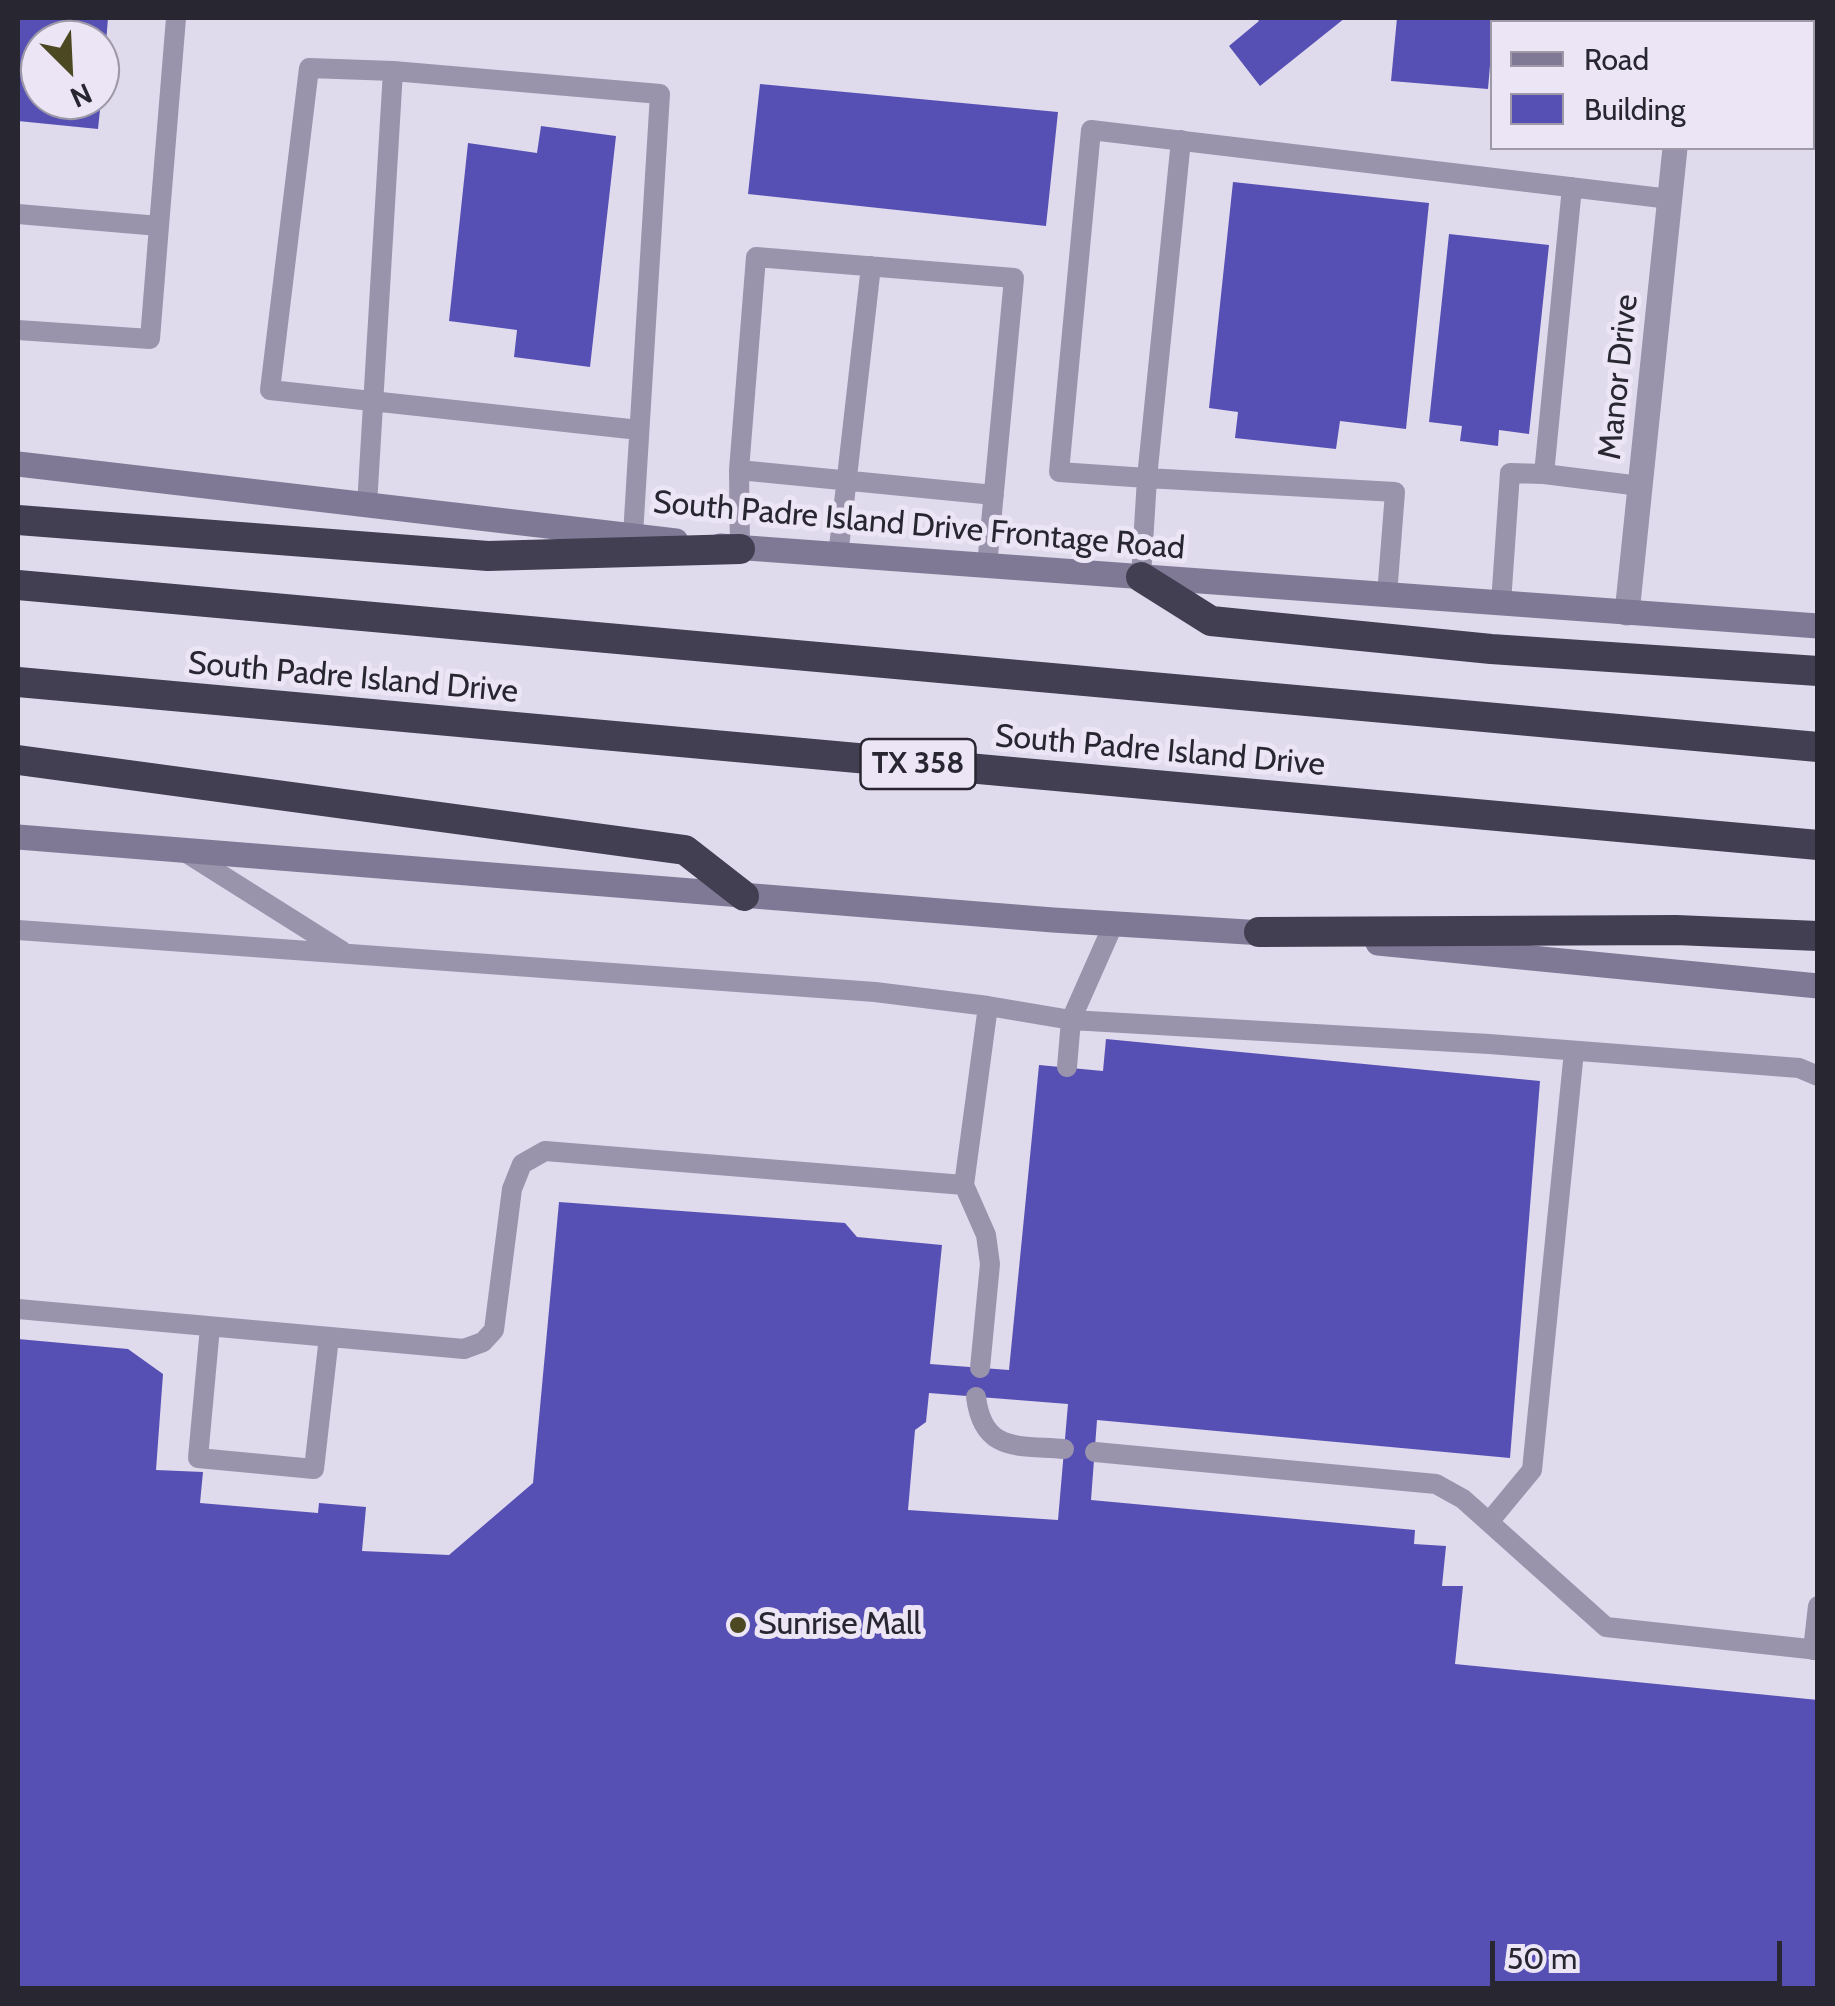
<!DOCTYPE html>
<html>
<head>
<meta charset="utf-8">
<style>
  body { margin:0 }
  #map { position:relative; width:1835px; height:2006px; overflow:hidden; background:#e0daed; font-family:Cabin,sans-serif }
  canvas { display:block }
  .frame { position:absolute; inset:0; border:20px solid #282731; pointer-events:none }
  .legend { position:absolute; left:1490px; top:20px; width:325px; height:130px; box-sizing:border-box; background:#ebe5f6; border:2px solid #9d99a7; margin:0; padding:12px 18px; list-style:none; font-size:30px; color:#282731 }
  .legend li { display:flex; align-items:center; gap:20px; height:50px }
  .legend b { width:50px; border:2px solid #9d99a7 }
  .north { position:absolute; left:20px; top:20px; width:100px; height:100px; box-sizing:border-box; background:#ebe5f6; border:2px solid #9d99a7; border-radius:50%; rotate:156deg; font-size:28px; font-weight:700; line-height:40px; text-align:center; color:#282731 }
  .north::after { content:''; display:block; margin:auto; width:35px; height:45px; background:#4c4822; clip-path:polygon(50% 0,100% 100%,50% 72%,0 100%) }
  .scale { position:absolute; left:1490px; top:1941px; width:292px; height:45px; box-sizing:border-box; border:5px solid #282731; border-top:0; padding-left:12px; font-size:30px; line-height:35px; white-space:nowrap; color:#282731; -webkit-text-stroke:8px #ebe5f6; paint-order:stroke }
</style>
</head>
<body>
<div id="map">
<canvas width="1835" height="2006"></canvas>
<div class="frame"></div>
<ul class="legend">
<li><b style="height:12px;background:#7f7996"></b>Road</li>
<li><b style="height:28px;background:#5750b4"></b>Building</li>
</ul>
<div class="north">N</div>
<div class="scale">50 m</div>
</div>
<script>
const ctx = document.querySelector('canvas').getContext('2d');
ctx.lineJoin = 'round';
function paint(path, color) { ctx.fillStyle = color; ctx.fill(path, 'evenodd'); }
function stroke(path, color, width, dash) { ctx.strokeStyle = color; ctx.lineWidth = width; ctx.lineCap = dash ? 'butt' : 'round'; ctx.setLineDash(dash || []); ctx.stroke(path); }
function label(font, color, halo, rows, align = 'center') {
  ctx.font = font + ' Cabin,sans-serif'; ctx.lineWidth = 10; ctx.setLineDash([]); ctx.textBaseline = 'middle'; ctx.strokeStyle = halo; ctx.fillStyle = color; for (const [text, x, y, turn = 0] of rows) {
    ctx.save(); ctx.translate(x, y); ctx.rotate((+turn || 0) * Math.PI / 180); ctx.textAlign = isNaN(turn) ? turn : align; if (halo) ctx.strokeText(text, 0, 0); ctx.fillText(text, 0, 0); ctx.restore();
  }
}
paint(new Path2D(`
  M18,18h90l-5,63 -3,-1v-40h-60v60h61l-3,29 -80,-8z
  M1256,18h89l-85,68 -31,-40 30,-25z
  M1397,18h97l-6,71 -97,-8z
  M1512,18h103l-1,4h-102z
  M1752,18h66v40l-6,-1v-35h-60z
  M760,84l298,28 -12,114 -298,-32z
  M541,126l75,10 -26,231 -76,-10 3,-27 -68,-9 19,-178 69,10z
  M1233,182l196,21 -23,226 -66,-8 -4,28 -101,-11 3,-26 -29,-4z
  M1449,234l100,11 -20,189 -30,-4 -1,16 -38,-5 2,-15 -33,-4z
  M1106,1039l434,42 -30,377 -413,-38 -6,80 324,30 -1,14 32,2 -4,40h21l-8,78 363,36v288h-1800v-649l110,10 35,25 -7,96 47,2 -3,31 118,10 1,-10 47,4 -4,44 87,4 84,-72 26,-281 286,21 12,14 85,8 -12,119 79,6 30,-305 64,6zM929,1393l139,11 -10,116 -150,-10 7,-80 11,-8z`), '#5750b4');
stroke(new Path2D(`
  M393,71l-84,-3 -39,322 369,40
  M1181,140l-34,338 -88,-6 32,-342 579,69
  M1572,187l-28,287 96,12
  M18,214l141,12 17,-208
  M18,330l132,9 9,-113
  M739,470l1,79
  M367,505l26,-434 267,23 -27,441
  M838,556l33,-290
  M987,566l27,-288 -258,-21 -17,213 255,25
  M1141,577l6,-99 248,14 -8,103
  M1501,603l9,-130 34,1
  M185,852l157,99
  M18,930l857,62 113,14 -24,179 22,50 4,29 -10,104
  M988,1006l83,14 418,24 310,24 19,8
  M1067,1067l4,-47 43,-97
  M18,1309l446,40 19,-7 11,-12 18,-141 10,-25 23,-13 419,34
  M210,1327l-12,131 116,11 15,-132
  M976,1397c7,56 42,48 88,52
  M1095,1452l341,32 27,15 143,128 212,23
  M1489,1522l43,-52 42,-419
  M1813,1650l5,-44`), '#9993ac', 20);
stroke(new Path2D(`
  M1688,22v-4
  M1627,613l48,-465`), '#9993ac', 25);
stroke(new Path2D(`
  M18,464l658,77
  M720,546l1098,80
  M18,837l1035,83 226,14
  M1378,943l440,43`), '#7f7996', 25);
stroke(new Path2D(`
  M18,520l470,36 252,-7
  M1141,577l70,44 280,28 327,22
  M18,585l1800,162
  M18,682l1800,163
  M18,760l667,90 59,46
  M1259,932l417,-2 142,6`), '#413f51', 30);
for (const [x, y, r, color] of [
  [738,1625,10,"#4c4822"]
]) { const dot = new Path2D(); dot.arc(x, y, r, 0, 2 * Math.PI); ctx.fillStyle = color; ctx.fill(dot); stroke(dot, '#ebe5f6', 4); }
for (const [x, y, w] of [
  [918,764,115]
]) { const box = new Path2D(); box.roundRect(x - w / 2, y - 25, w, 50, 8); ctx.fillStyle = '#ebe5f6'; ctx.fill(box); stroke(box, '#282731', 2.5); }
label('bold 30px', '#282731', null, [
  ["TX 358",918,764]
]);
label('32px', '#282731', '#ebe5f6', [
  ["Manor Drive",1619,377,-84],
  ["South Padre Island Drive Frontage Road",919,526,5],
  ["South Padre Island Drive",353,678,5],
  ["South Padre Island Drive",1160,751,5]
]);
label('32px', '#282731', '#ebe5f6', [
  ["Sunrise Mall",758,1625]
], 'left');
</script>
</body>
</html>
